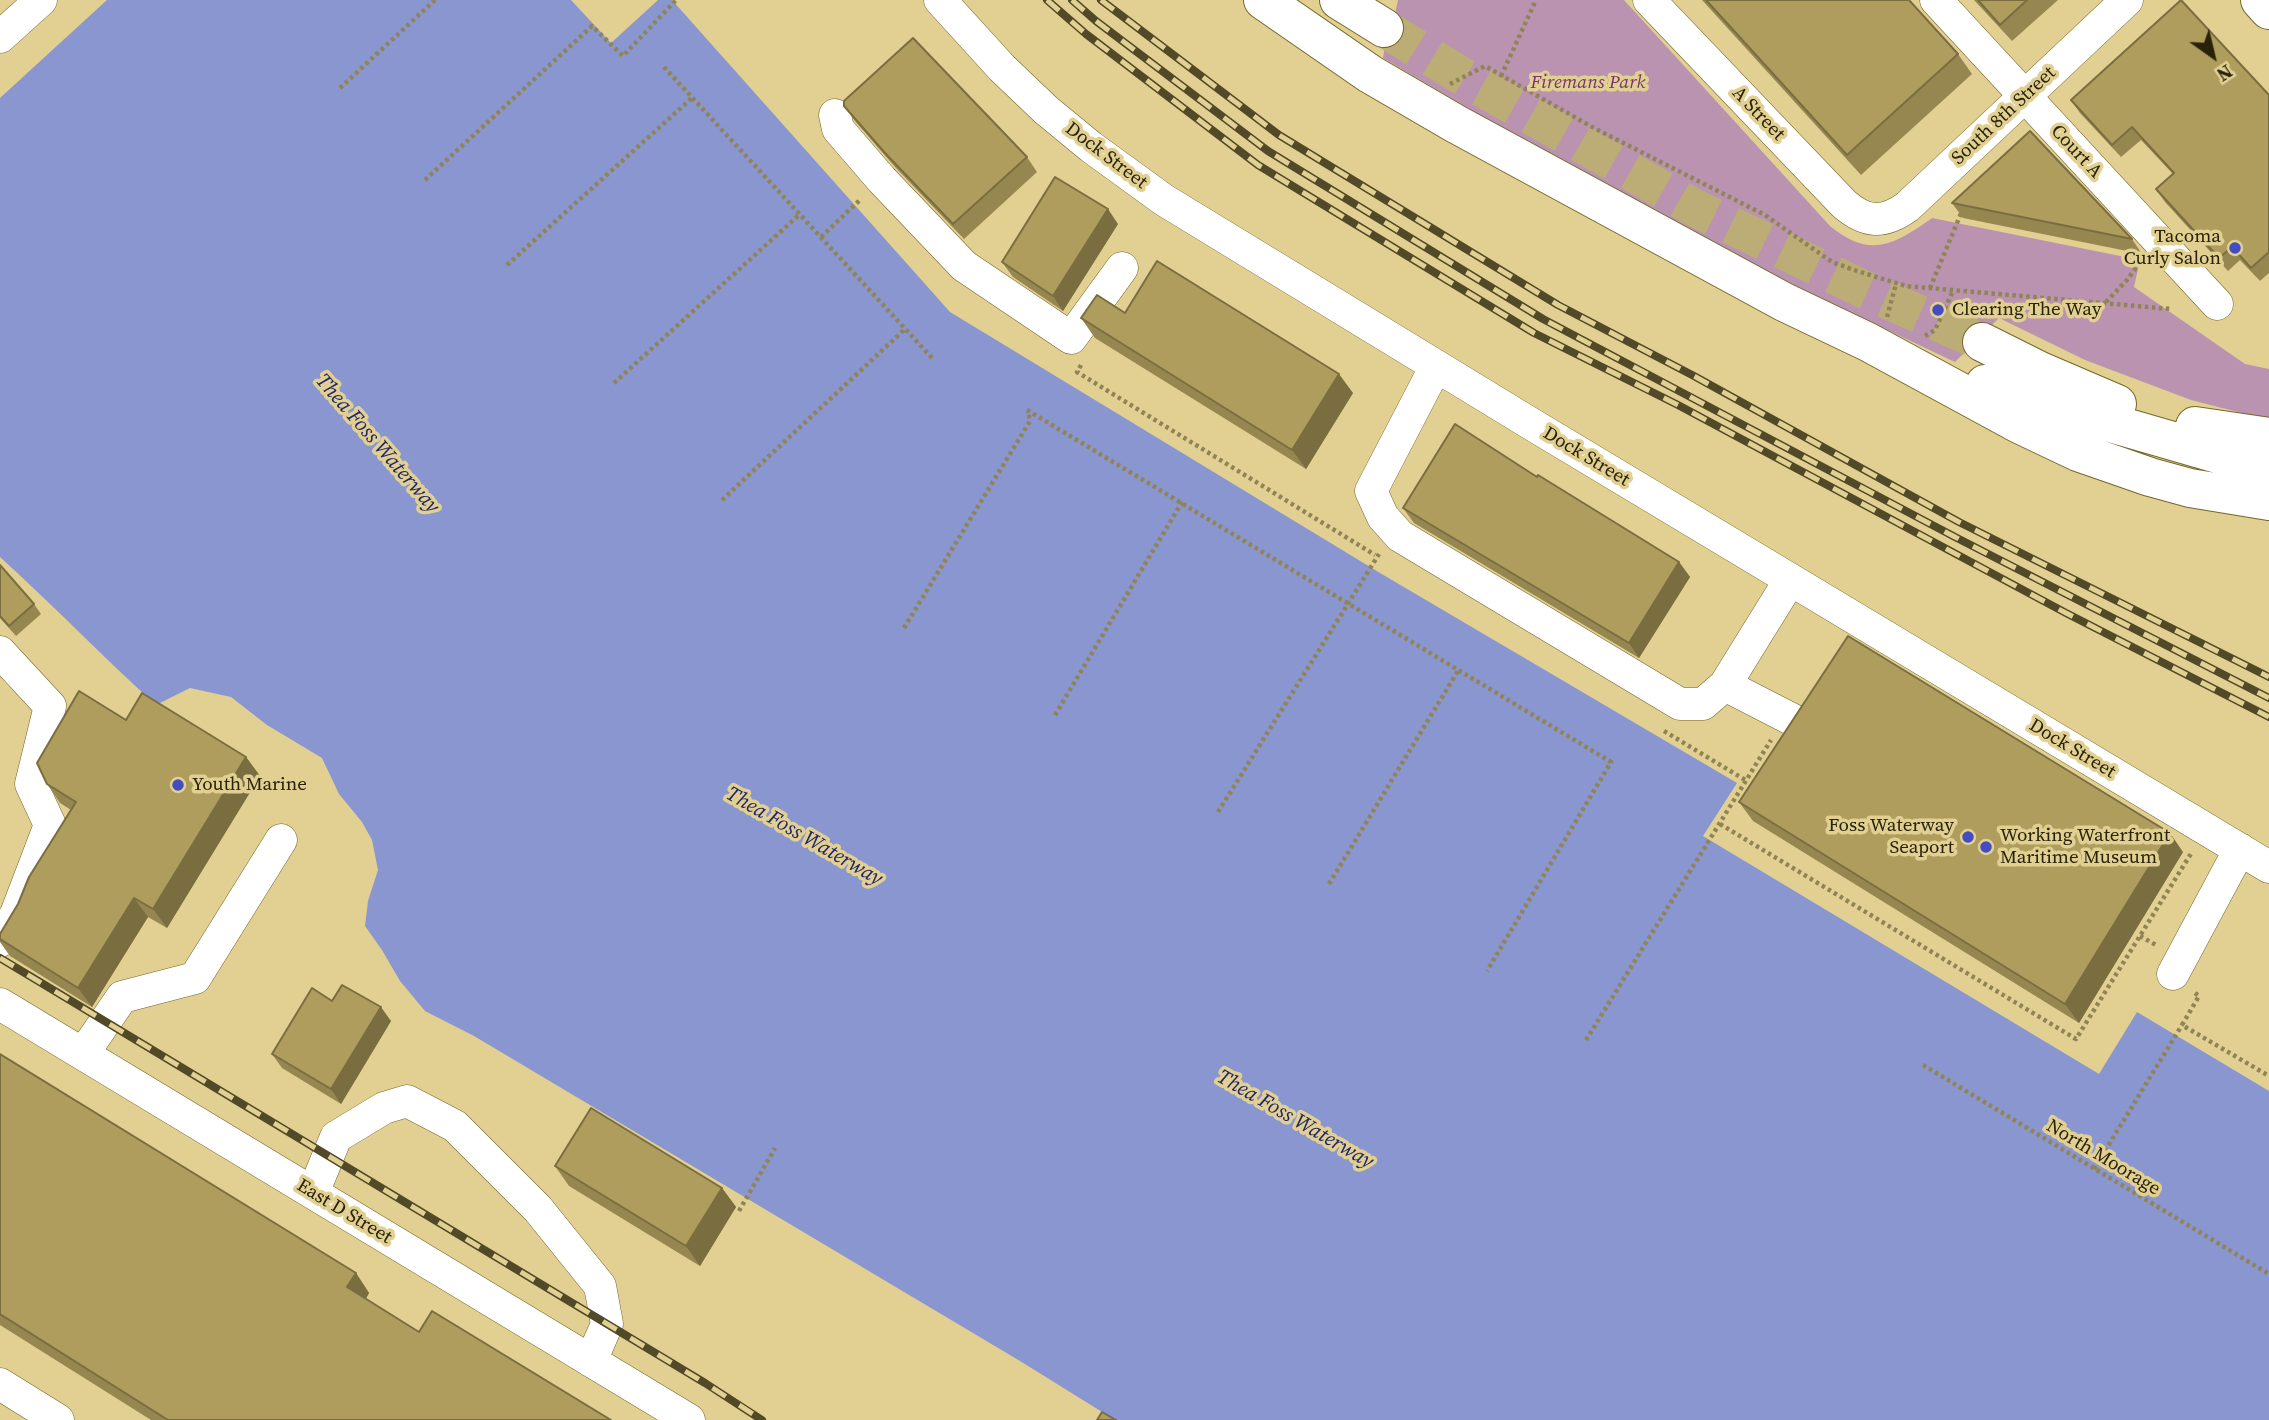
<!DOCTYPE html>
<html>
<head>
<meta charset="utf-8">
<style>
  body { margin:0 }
  #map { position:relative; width:2269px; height:1420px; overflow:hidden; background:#e1d092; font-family:"Source Serif 4",serif }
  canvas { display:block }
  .north { position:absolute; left:2178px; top:21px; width:70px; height:70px; -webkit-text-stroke:5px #e1d092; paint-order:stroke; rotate:146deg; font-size:19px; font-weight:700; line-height:28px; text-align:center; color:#282208 }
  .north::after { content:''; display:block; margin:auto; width:24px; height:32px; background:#282208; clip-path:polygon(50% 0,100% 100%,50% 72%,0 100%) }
</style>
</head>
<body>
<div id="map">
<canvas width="2269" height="1420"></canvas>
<div class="north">N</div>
</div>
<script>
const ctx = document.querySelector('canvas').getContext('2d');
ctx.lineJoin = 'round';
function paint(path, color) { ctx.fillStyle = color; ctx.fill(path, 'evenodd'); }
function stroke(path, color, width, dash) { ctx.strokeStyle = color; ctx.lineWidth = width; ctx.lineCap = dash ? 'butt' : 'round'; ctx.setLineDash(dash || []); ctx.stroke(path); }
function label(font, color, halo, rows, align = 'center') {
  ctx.font = font + ' "Source Serif 4",serif'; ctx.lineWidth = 7; ctx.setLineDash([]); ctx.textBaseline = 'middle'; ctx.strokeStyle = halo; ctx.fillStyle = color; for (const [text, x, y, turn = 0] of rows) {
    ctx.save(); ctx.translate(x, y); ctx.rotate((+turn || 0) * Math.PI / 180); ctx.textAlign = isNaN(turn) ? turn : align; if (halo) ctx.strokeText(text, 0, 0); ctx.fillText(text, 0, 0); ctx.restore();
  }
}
paint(new Path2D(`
  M1398,0h226l206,226c40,33 64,19 102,-8l208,42 -6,27 111,77 24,5v51l-78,-20 -106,-40 -86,-42 -44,44 -281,-133 -291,-171 6,-36 4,1z`), '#ba93b1');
paint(new Path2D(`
  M0,0h571l40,43 47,-43h14l278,312 430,261 357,210 -34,53 396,238 38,-62 132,79v329h-1154l-95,-59 -546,-325 -49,-25 -25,-30 -18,-31 -17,-24 3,-25 10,-31 -6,-30 -10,-18 -23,-28 -17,-36 -55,-33 -36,-28 -41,-9 -34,17c-53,-48 -103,-100 -156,-148z`), '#8996cf');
paint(new Path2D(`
  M0,0h107l-107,98z`), '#e1d092');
stroke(new Path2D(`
  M1384,28l89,55 222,125 170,82 117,52`), '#bcad76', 38, [38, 19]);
const minor = new Path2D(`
  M940,0l62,68 44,42 45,37 73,53 369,225 736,442
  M1649,0l195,204c22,19 39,20 63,3l220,-207
  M1936,0l281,304
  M0,37l41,-37
  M835,115l3,14 44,51 82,86 107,72 51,-70
  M1436,366l-65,125 12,26 17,19 280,168h23l22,-19 65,-105
  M0,652l50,54 -19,78 19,41 -34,89 -16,27
  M1725,685l72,37
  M2173,974l67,-125
  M0,1004l689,416
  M83,1054l39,-57 73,-19 86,-138
  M313,1193l23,-56 48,-29 23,-7 48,25 83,83 62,77 7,38 -16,37
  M0,1384l58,36`);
const major = new Path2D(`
  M2260,0l9,10`);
const highway = new Path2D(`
  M1263,0l107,74 86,50 328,178 84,40 151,82 59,28 72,25 40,11 79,13
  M1339,0l45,28
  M1982,342l58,29 77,33
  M1985,384l39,14 204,59 41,9
  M2195,426l74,11`);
stroke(minor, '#76662a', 33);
stroke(major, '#76662a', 40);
stroke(highway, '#76662a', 40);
stroke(new Path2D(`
  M664,67l269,292
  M1501,76l35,-76
  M1450,84l35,-18 109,62 171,87 67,47 25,9 49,15 265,23
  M340,88l95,-88
  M425,180l167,-154 31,30 53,-56
  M821,237l40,-38
  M507,265l186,-168
  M1930,288l32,-77
  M2106,302l21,-22 14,-19
  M1887,317l9,-33
  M1925,336l10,-6 18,-39
  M1081,365l-4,7 298,183
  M614,383l186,-169
  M1027,410l584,352 -124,209
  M722,500l183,-171
  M904,628l126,-207 -2,-10
  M1055,715l127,-213
  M1664,731l83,50
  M1218,812l161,-258
  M1720,824l356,215 116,-187
  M1329,884l130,-215
  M2140,936l16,9
  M2195,993l4,3 -17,29 87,51
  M1586,1040l185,-300
  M1923,1065l346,209
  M2094,1169l88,-144
  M739,1211l36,-63`), '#908456', 4.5, [3.5, 3.5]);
stroke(minor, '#fff', 32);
stroke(major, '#fff', 38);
stroke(highway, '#fff', 38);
const rail = new Path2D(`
  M1047,0l39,34 172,131 276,168 144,72 388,208 203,104
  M1072,0l24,21 172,130 275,168 412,218 314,161
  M1101,0l178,135 279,170 136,71 265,146 310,155
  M0,958l705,425 57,37`);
stroke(rail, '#514927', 8);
stroke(rail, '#e1d092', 5, [16]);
paint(new Path2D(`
  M1702,0h207l49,54 14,20 -111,101z
  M1974,0h84l-46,41z
  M2269,95v178l-9,8 -20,-21 -12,11 -63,-69 -9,-13 17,-15 -32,-34 -20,17 -41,-44 -9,-13z
  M844,106l183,51 10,15 -73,67 -68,-71 -41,-47z
  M1952,203l180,36 10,15 -179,-36z
  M1118,224l-55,87 -50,-34 -11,-15z
  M1125,313l228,80 -47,76 -211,-131 -14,-20z
  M1537,477l142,85 11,15 -51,81 -225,-135 -11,-15z
  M0,565l34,39 7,10 -25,22 -16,-18z
  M126,720l120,37 14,19 -93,152 -19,-11 -56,90 -82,-51 -10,-14v-8l18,-30 53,-94 -11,-7 -13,-19z
  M1739,802l444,50 -104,171 -326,-202z
  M332,1001l59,20 -50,83 -59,-36 -10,-14z
  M0,1054l356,219 13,20 -3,6 53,33 192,88h-460l-151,-95z
  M555,1166l167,22 14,19 -36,59 -131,-80z`), '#968750');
paint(new Path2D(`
  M1108,209l10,15 -55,87 -10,-15z
  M1339,374l14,19 -47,76 -14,-19z
  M1679,562l11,15 -51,81 -10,-15z
  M246,757l14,19 -93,152 -14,-19z
  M2170,833l13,19 -104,171 -14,-19z
  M134,898l14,19 -56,90 -14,-19z
  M381,1007l10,14 -50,83 -10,-15z
  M722,1188l14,19 -36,59 -14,-20z
  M356,1273l13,20 -8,13 -14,-19z`), '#7a6e41');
const building = new Path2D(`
  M1706,0h203l49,54 -111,101z
  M1978,0h49l-27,25z
  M2181,0l88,95v157l-18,16 -19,-21 -13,11 -63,-69 18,-16 -42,-46 -20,18 -41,-45z
  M913,38l114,119 -74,67 -68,-71 -41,-47v-5z
  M2030,131l102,108 -180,-36z
  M1055,177l53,32 -55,87 -51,-34z
  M1157,261l182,113 -47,76 -211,-132 16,-23 28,18z
  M1455,424l82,53 1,-2 141,87 -50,81 -226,-135z
  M0,565l34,39 -25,22 -9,-10z
  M1848,636l322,197 -105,171 -326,-202z
  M79,691l47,29 16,-27 104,64 -93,152 -19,-11 -56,90 -78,-49v-5l18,-30 11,-27 47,-75 -29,-18 -10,-21z
  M342,985l39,22 -50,82 -59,-35 40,-66 20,13z
  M0,1054l356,219 -9,14 72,45 13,-21 179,109h-443l-168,-106z
  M591,1108l131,80 -36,58 -131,-80z
  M1102,1412l14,8h-19z`);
paint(building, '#af9d5d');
stroke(building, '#7a6e41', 2);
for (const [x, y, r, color] of [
  [2235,248,7,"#444cc1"],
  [1938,310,7,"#444cc1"],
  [178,785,7,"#444cc1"],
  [1968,837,7,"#444cc1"],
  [1986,847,7,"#444cc1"]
]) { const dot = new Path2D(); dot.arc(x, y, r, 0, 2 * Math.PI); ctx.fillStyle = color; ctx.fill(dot); stroke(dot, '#e1d092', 2.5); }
label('italic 19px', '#77356b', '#e1d092', [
  ["Firemans Park",1588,83]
]);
label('19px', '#282208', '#e1d092', [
  ["A Street",1758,114,46],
  ["South 8th Street",2004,116,-43],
  ["Court A",2076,152,47],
  ["Dock Street",1106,156,37],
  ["Dock Street",1586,457,31],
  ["Dock Street",2072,749,31],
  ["North Moorage",2103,1158,31],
  ["East D Street",344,1212,31]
]);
label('19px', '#282208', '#e1d092', [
  ["Tacoma",2221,237,"right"],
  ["Curly Salon",2221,259,"right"],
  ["Clearing The Way",1952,310],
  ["Youth Marine",192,785],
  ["Foss Waterway",1954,826,"right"],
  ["Seaport",1954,848,"right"],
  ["Working Waterfront",2000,836],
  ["Maritime Museum",2000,858]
], 'left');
label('italic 21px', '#212569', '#e1d092', [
  ["Thea Foss Waterway",377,444,49],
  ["Thea Foss Waterway",804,837,30],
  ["Thea Foss Waterway",1295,1120,30]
]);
</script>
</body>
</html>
